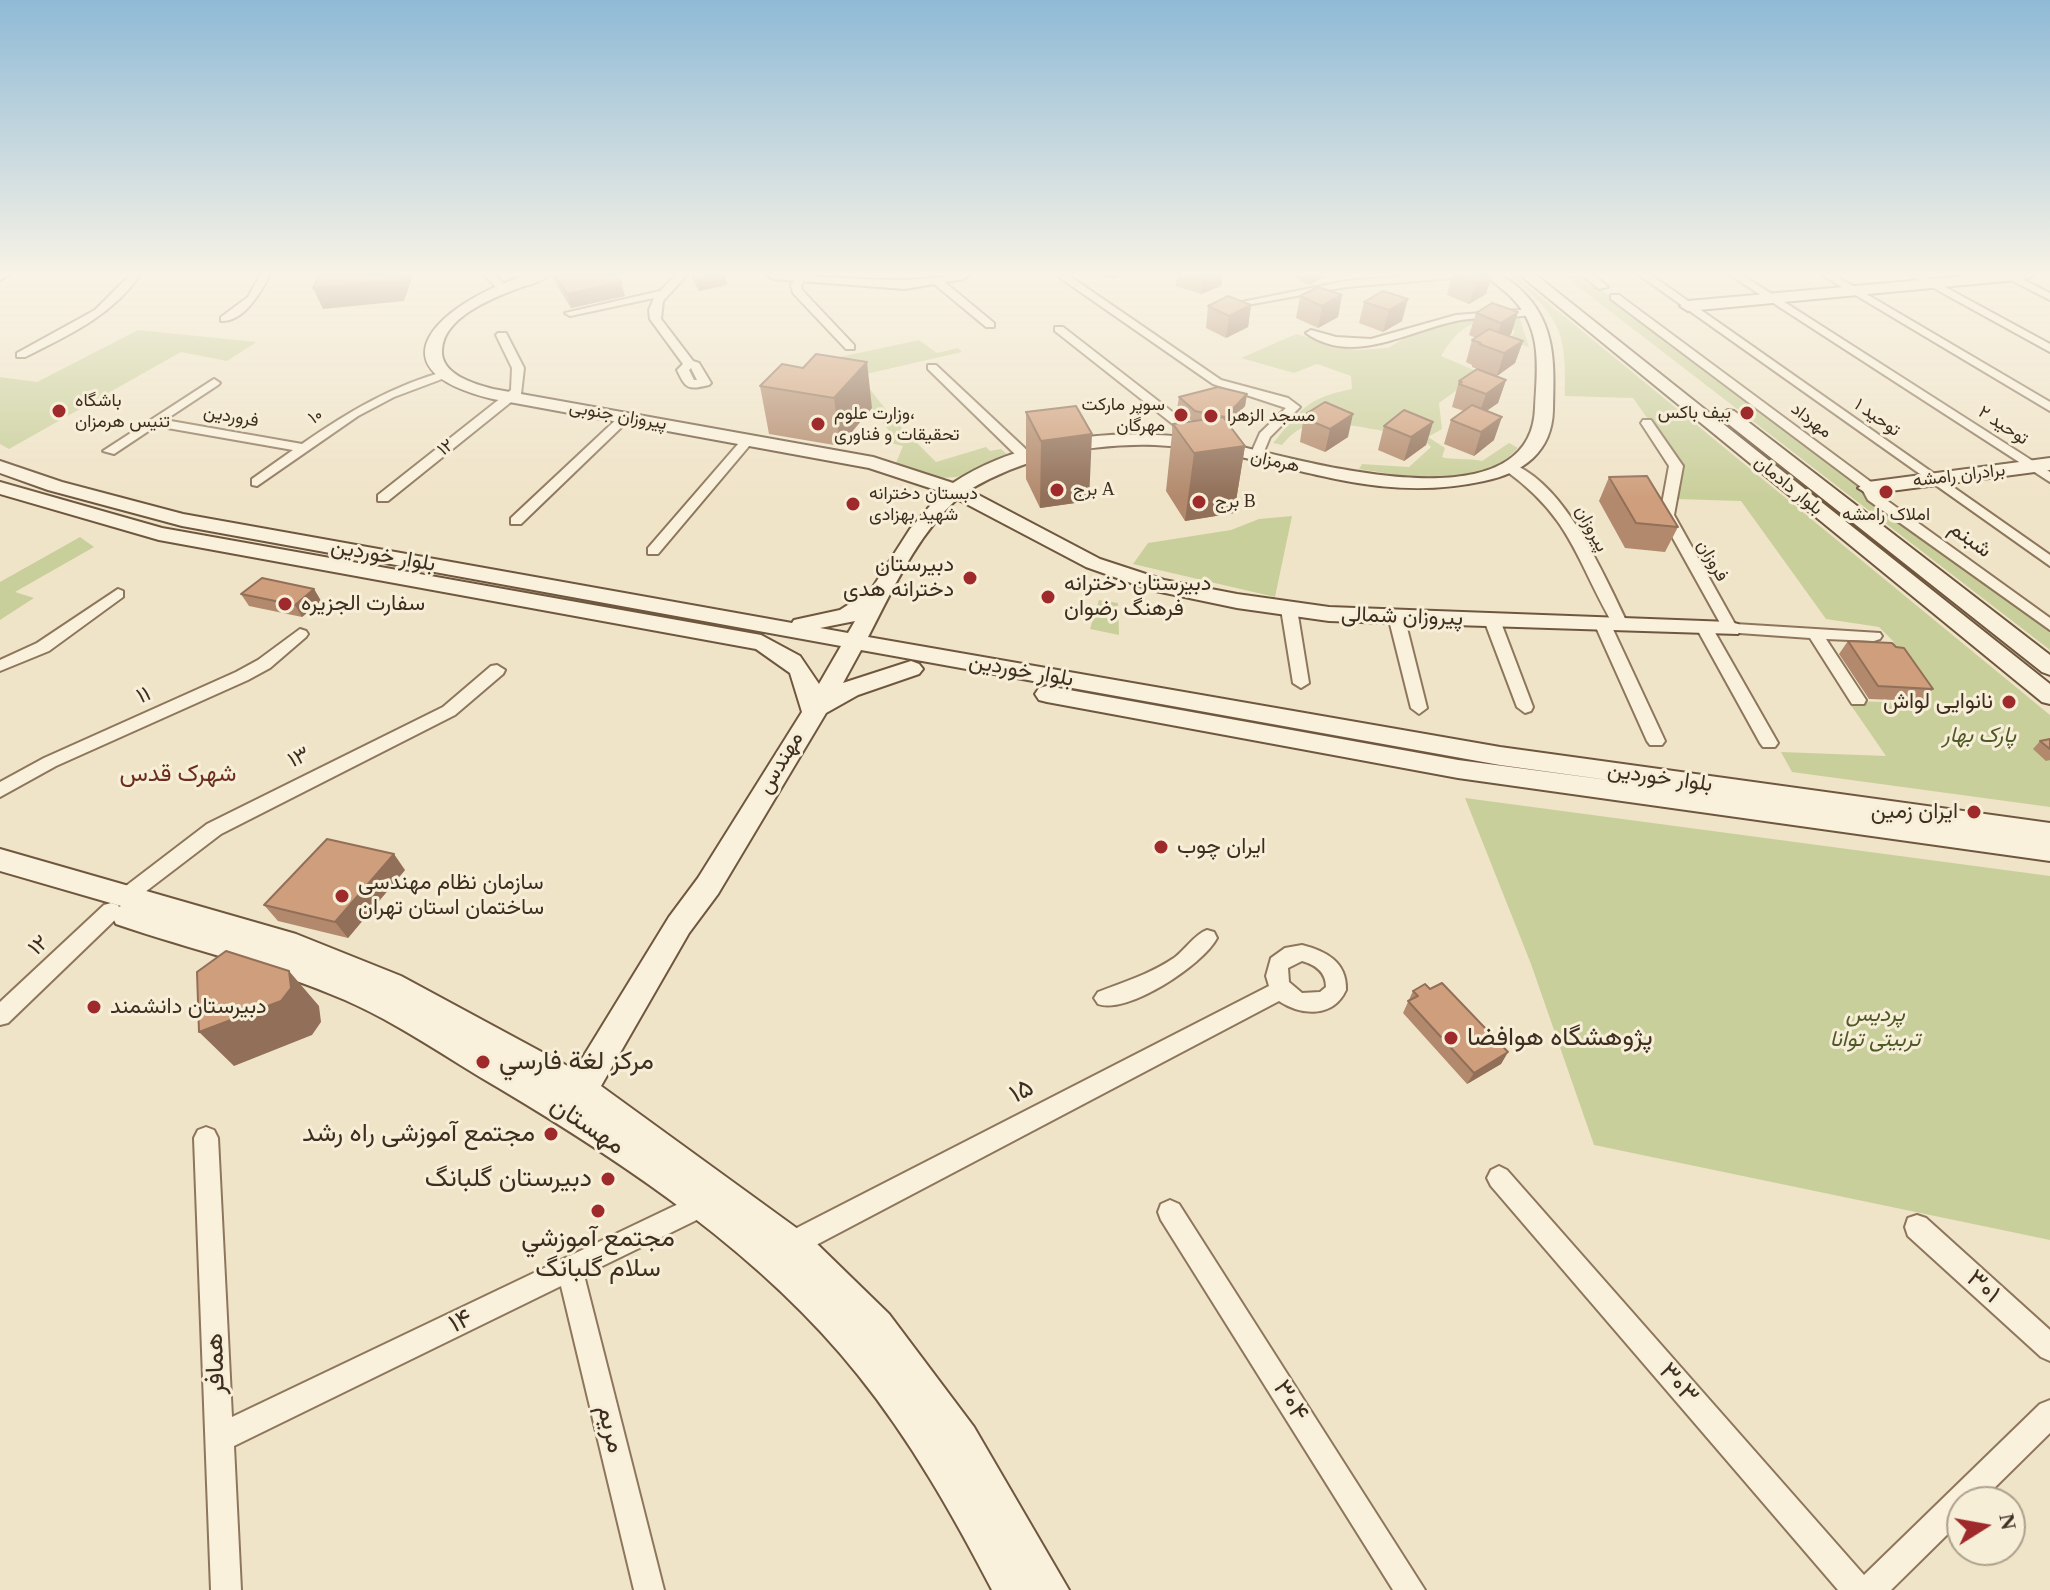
<!DOCTYPE html>
<html>
<head>
<meta charset="utf-8">
<style>
  body { margin:0 }
  #map { position:relative; width:2050px; height:1590px; overflow:hidden; background:#f0e4c8; font-family:"Times New Roman",serif }
  canvas { display:block }
  .north { position:absolute; left:1946px; top:1486px; width:80px; height:80px; box-sizing:border-box; background:#f7eed8; border:2px solid #ada18e; border-radius:50%; rotate:79deg; font-size:22px; font-weight:700; line-height:32px; text-align:center; color:#3d2e20 }
  .north::after { content:''; display:block; margin:auto; width:28px; height:36px; background:#9e2a2b; clip-path:polygon(50% 0,100% 100%,50% 72%,0 100%) }
</style>
</head>
<body>
<div id="map">
<canvas width="2050" height="1590"></canvas>
<div class="north">N</div>
</div>
<script>
const ctx = document.querySelector('canvas').getContext('2d');
ctx.lineJoin = 'round';
function paint(path, color) { ctx.fillStyle = color; ctx.fill(path, 'evenodd'); }
function stroke(path, color, width, dash) { ctx.strokeStyle = color; ctx.lineWidth = width; ctx.lineCap = dash ? 'butt' : 'round'; ctx.setLineDash(dash || []); ctx.stroke(path); }
function label(font, color, halo, rows, align = 'center') {
  ctx.font = font + ' "Times New Roman",Vazirmatn,serif'; ctx.lineWidth = 6; ctx.setLineDash([]); ctx.textBaseline = 'middle'; ctx.strokeStyle = halo; ctx.fillStyle = color; for (const [text, x, y, turn = 0] of rows) {
    ctx.save(); ctx.translate(x, y); ctx.rotate((+turn || 0) * Math.PI / 180); ctx.textAlign = isNaN(turn) ? turn : align; if (halo) ctx.strokeText(text, 0, 0); ctx.fillText(text, 0, 0); ctx.restore();
  }
}
paint(new Path2D(`
  M1514,275l536,440v92l-258,-35 -11,-20 105,4 -38,-55 78,2 -40,-54 8,-7 -15,-15 -53,-8 -85,-118 -65,-2 7,-30 -50,-71 -68,-2c1,-66 -4,-78 -55,-120z
  M1563,275h19l276,207 -2,6 194,141v21z
  M1507,315l12,1 10,31 -20,-6 6,-10c-39,-15 -52,-10 -74,25l40,17 -42,30 3,26 -14,8 17,11 -3,9c8,3 26,1 40,4l27,-18 9,5c-37,42 -109,29 -159,21l3,-5 47,3 22,-20 -8,-8c-31,-5 -86,-21 -115,-13 -12,3 -19,11 -26,19l-9,-2c29,-34 33,-45 79,-54l-1,-13 -34,-12 -23,9 -53,-15 55,-24 60,16 32,-2 27,-16 49,-14z
  M138,330l119,12 -30,19 -46,-9 -172,97 -9,-5v-67l37,5z
  M919,340l18,13 21,-5 4,4 -96,22 -4,5 32,41 42,42 50,-15 4,4 11,-2 8,7 -52,21 -17,1 -44,-15 7,-17 -20,-5 6,-10 -54,-73z
  M1292,516l-17,81 -142,-33 15,-21 83,-13 28,-11z
  M80,537l14,10 -79,45 19,6 -34,22v-38z
  M1099,600l19,3 1,32 -29,-6z
  M1465,798l585,78v364l-456,-95 -63,-181z`), '#c9cf9b');
const street = new Path2D(`
  M130,275h10c-29,41 -71,60 -115,82h-8v-4l78,-43z
  M260,275h10c-10,18 -26,47 -49,46v-4l27,-20z
  M484,275h11l12,12 -9,2z
  M676,275h11l-24,26 -2,18 32,42 6,2 12,20 -2,2c-21,5 -23,4 -32,-15l6,-6 -33,-45 -1,-9 5,-12 -84,18 -5,-3 95,-22zM691,368l6,12h-3l-5,-10z
  M798,275h10l-7,10 1,5 52,55v4h-8l-53,-56 -2,-8z
  M1056,275h12l153,105 67,18 12,9 -30,30 -10,24h-10l-1,-3 11,-25 26,-25 -73,-24z
  M1415,275h42l-5,3 -106,9 -99,18 -5,-3 104,-21z
  M1582,275h12l14,12 -9,2z
  M1639,275h12l399,280v11z
  M1730,275h12l308,197v10z
  M1822,275h12l216,127v9z
  M1910,275h13l127,69v8z
  M2001,275h13l36,18v7z
  M933,279h8l53,44v4h-8l-53,-44z
  M1611,295h8l252,187 7,12 172,124v12l-182,-130 -7,-13 -250,-188z
  M1532,309l5,3 -1,2c-25,5 -50,2 -75,6 -50,9 -107,47 -155,13l5,-3 25,7 35,2 85,-24z
  M1055,327h8l121,94 2,25 -10,-3 -2,-18 -119,-94z
  M498,333h8l18,35 -3,26 -133,107h-10v-6l133,-105 1,-22 -16,-33z
  M928,365h8l95,89v6h-10l-93,-91z
  M446,371l6,3 -2,2 -56,21 -36,19 -101,70 -5,-1v-6l41,-29 -137,-24 -42,28 -11,-3 111,-72 6,4 -2,2 -53,35 137,24c46,-32 90,-58 144,-73z
  M621,415l10,3 -110,106h-10v-6z
  M1643,420h8l32,46 -9,49 61,109 145,9 2,3 -2,3 -6,2 -48,-2 40,61 -2,4h-12l-42,-66 -85,-6 -65,-117 9,-49 -28,-43z
  M745,436l10,3 -97,115h-10v-6z
  M1510,463c56,20 94,113 119,163l-3,3h-10c-40,-67 -42,-109 -111,-159v-6z
  M118,589l5,2v6l-74,54 -49,20v-11l37,-17z
  M1289,604l8,5 12,74 -8,5 -8,-5 -12,-74z
  M1396,611l8,5 23,92 -8,6 -8,-6 -23,-92z
  M1492,615l8,5 33,87 -2,4 -6,2 -8,-6 -33,-87z
  M1603,620l8,5 54,116 -3,4h-12l-3,-4 -52,-116z
  M1705,624l8,5 65,114 -3,4h-12l-3,-4 -63,-114z
  M300,629l6,2 2,3 -2,3 -36,31 -22,12 -192,86 -56,31v-15l44,-24 192,-86 22,-12z
  M497,665l8,5 -2,4 -48,41 -234,119 -89,68 -7,3 -7,-3 -3,-5 3,-5 89,-68 236,-117 48,-41z
  M111,903l7,2 3,6 -3,6 -110,106 -8,2v-23l104,-97z
  M1207,930l7,2 3,6c-14,27 -90,77 -119,66l-4,-6 4,-6c26,-10 52,-18 76,-34 11,-8 21,-24 33,-28z
  M1302,945c24,6 45,17 44,45 -13,28 -44,26 -67,11l-480,253 -9,3 -9,-3 -3,-9 3,-9 488,-250 -3,-10 5,-18 14,-10zM1302,961c14,4 24,11 24,26l-6,5 -18,1 -13,-11 -1,-14z
  M206,1127l8,3 4,8 14,279 461,-220 9,-4 9,4 3,8 -3,8 -127,62 80,315h-30l-73,-304 -327,160 7,144h-30l-17,-452 4,-8z
  M1499,1166l8,4 357,405 176,-171 10,-4v33l-70,69h-18v18l-71,70h-53l-347,-404 -4,-8 4,-8z
  M1170,1200l9,4 246,386h-32l-232,-370 -3,-8 3,-8z
  M1917,1215l9,3 124,112v31l-9,-4 -133,-121 -3,-9 3,-9z`);
const secondary = new Path2D(`
  M0,275h9l-9,5z
  M527,275h23c-8,7 -23,10 -34,14 -26,10 -73,29 -74,61 -2,24 32,34 51,39l380,68 80,26c58,-38 136,-52 204,-48 29,1 57,6 85,12 67,15 289,80 293,-39 2,-39 8,-78 -22,-109 -8,-9 -19,-15 -27,-24 17,0 24,4 36,16 35,34 32,75 31,119 -1,42 -30,63 -69,71 -124,27 -211,-31 -329,-36 -66,-2 -129,12 -186,45l131,69 64,21 73,14 92,13 401,15 8,2 3,5 -3,5 -409,-13 -92,-13 -86,-18 -65,-23 -129,-68c-40,36 -64,90 -89,138l632,110 550,76v38l-592,-83 -411,-76 -8,-2 -4,-6 4,-6 8,-2 411,74 165,22 -123,-17 -639,-115 -18,33 68,-22 8,3 4,5 -4,5 -61,21 -32,18 -108,181 -29,39 -88,153 212,154 76,74 85,113 95,163h-77c-39,-75 -81,-149 -134,-215 -96,-120 -230,-210 -361,-288 -50,-29 -99,-64 -152,-87 -74,-32 -153,-50 -229,-76l-4,-8 4,-8 5,-2 -121,-35v-22l296,85 105,42 174,94 94,-153 29,-39 104,-166 -12,-39 -34,-24 -597,-109 -159,-46v-12l162,46 599,107 39,21 19,28 22,-38 -659,-120 -134,-36 -48,-17v-12l62,21 121,32 609,109 2,-3 46,-10 31,-20 39,-61 32,-37 -73,-24 -376,-69c-133,-32 -42,-101 34,-124zM855,621l-7,12 -28,-5z
  M766,275c45,0 91,5 136,5 23,0 45,-5 68,-5l-7,4 -58,10 -132,-10z
  M1520,275h16l514,409v20l-8,-2z
  M1978,275h56l-7,4 -339,32 -8,-5 8,-5z
  M1728,410l6,1 316,244v20l-8,-3 -320,-253 -3,-4z
  M2050,458v12l-182,24 -10,-6 10,-6z`);
stroke(street, '#8d765c', 4);
stroke(secondary, '#6f573f', 4);
paint(street, '#faf1dc');
paint(secondary, '#faf1dc');
paint(new Path2D(`
  M552,275h64l9,21 -54,12 -18,-29z
  M691,275h34l2,10 -28,6 -7,-12z
  M1102,275h21l-10,4z
  M1177,275h46l-2,11 -20,8 -25,-8z
  M1289,275h39l-19,10z
  M1452,275h40l-6,19 -17,10 -22,-9z
  M1383,291l19,30 -19,11 -24,-9 5,-21z
  M1342,295l-4,22 -20,11 -22,-10 4,-22z
  M1251,305l-3,22 -22,11 -20,-10 2,-22z
  M1518,312l-7,22 -3,2 15,5 -8,22 -18,13 -25,-9v-2l-6,-3 6,-22 4,-2 -7,-3 7,-22z
  M782,364l90,44 -32,38 -71,-12 -9,-48z
  M1506,380l-8,23 -12,8 8,29 -20,16 -30,-12 7,-24 13,-9 -12,-4 7,-26z
  M1247,394l-2,12 -17,18 17,22 -11,67 -49,8 -19,-30 7,-67 19,-3 -15,-12 2,-12z
  M1026,412l63,89 -49,7 -14,-29z
  M1304,415l44,22 -23,15 -25,-10z
  M1433,422l-7,23 -22,16 -26,-11 6,-24z
  M1609,477l69,50 -13,25 -40,-4 -26,-47z
  M314,589l7,12 -19,16 -53,-11 -8,-12z
  M1848,641l85,48 -10,12 -54,-2 -30,-45z
  M2050,739v21l-4,1 -13,-12 7,-8z
  M405,870l-57,68 -70,-17 -14,-16z
  M1430,989l78,63 -7,12 -34,20 -64,-71 10,-22z`), '#b2896c');
paint(new Path2D(`
  M397,275h16l-9,26 -81,8 -10,-21z
  M721,275h4l2,10 -28,6 -2,-11z
  M1114,275h9l-10,4z
  M1203,275h20l-2,11 -20,8z
  M1311,275h17l-19,10z
  M1489,275h3l-6,19 -17,10 7,-21z
  M621,282l4,14 -54,12 -4,-14z
  M1342,295l-4,22 -20,11 4,-22z
  M1408,299l-6,22 -19,11 6,-22z
  M1251,305l-3,22 -22,11 3,-22z
  M1518,312l-7,22 -17,12 7,-23z
  M1523,341l-8,22 -18,13 7,-23z
  M867,362l5,46 -32,38 -6,-48z
  M1506,380l-8,23 -20,14 8,-23z
  M1247,394l-2,12 -21,23 1,-12z
  M1353,414l-5,23 -23,15 5,-23z
  M1502,417l-8,23 -20,16 7,-24z
  M1433,422l-7,23 -22,16 7,-24z
  M1092,434l-3,67 -49,7 1,-67z
  M1245,446l-11,67 -49,8 9,-68z
  M314,589l7,12 -19,16 -7,-12z
  M394,854l11,16 -57,68 -13,-16z
  M289,971l30,35 2,16 -9,13 -78,31 -35,-34z
  M1508,1052l-7,12 -34,20 7,-11z`), '#916f58');
const building = new Path2D(`
  M319,275h78l-2,5 -82,8z
  M555,275h61l5,7 -54,12z
  M694,275h27l-24,5z
  M1456,275h33l-13,8z
  M1318,287l24,8 -20,11 -22,-10z
  M1383,291l25,8 -19,11 -25,-8z
  M1228,296l23,9 -22,11 -21,-10z
  M1492,303l26,9 -17,11 -25,-10z
  M1489,329l34,12 -19,12 -25,-9 2,-1 -9,-3z
  M816,354l51,8 -33,36 -74,-12 22,-22 21,4z
  M1477,369l29,11 -20,14 -27,-10 3,-2 -3,-1z
  M1218,387l29,7 -22,23 -30,-6 -16,-14z
  M1325,402l28,12 -23,15 -26,-11 3,-1 -3,-2z
  M1472,405l30,12 -21,15 -30,-12z
  M1076,406l16,28 -51,7 -15,-29z
  M1404,410l29,12 -22,15 -27,-11z
  M1223,417l22,29 -51,7 -21,-29z
  M1647,476l31,51 -42,-4 -27,-46z
  M262,578l52,11 -19,16 -54,-11z
  M1848,641l44,2 4,4 8,1 29,41 -55,-3z
  M2050,739v10l-10,-8z
  M327,839l67,15 -59,68 -71,-17z
  M226,951l63,20 2,17 -10,13 -82,31 -2,-60z
  M1442,983l66,69 -34,21 -66,-72 10,-5 -5,-5 12,-7 5,5z`);
paint(building, '#cf9f7d');
stroke(building, '#916f58', 2);
const sky = ctx.createLinearGradient(0, 0, 0, 498);
sky.addColorStop(0, '#8fbad6');
sky.addColorStop(0.55, '#f8f3e6');
sky.addColorStop(1, '#f8f3e600');
ctx.fillStyle = sky;
ctx.fillRect(0, 0, 2050, 498);
for (const [x, y, r, color] of [
  [59,411,8,"#9e2a2b"],
  [1747,413,8,"#9e2a2b"],
  [1181,415,8,"#9e2a2b"],
  [1211,416,8,"#9e2a2b"],
  [818,424,8,"#9e2a2b"],
  [1057,490,8,"#9e2a2b"],
  [1886,492,8,"#9e2a2b"],
  [1199,502,8,"#9e2a2b"],
  [853,504,8,"#9e2a2b"],
  [970,578,8,"#9e2a2b"],
  [1048,597,8,"#9e2a2b"],
  [285,604,8,"#9e2a2b"],
  [2009,702,8,"#9e2a2b"],
  [1974,812,8,"#9e2a2b"],
  [1161,847,8,"#9e2a2b"],
  [342,896,8,"#9e2a2b"],
  [94,1007,8,"#9e2a2b"],
  [1451,1038,8,"#9e2a2b"],
  [483,1062,8,"#9e2a2b"],
  [551,1134,8,"#9e2a2b"],
  [608,1179,8,"#9e2a2b"],
  [598,1211,8,"#9e2a2b"]
]) { const dot = new Path2D(); dot.arc(x, y, r, 0, 2 * Math.PI); ctx.fillStyle = color; ctx.fill(dot); stroke(dot, '#f7eed8', 3); }
label('18px', '#3d2e20', '#f7eed8', [
  ["باشگاه",75,401],
  ["تنیس هرمزان",75,422],
  ["سوپر مارکت",1165,405,"right"],
  ["مهرگان",1165,426,"right"],
  ["بیف باکس",1731,413,"right"],
  ["وزارت علوم،",834,414],
  ["تحقیقات و فناوری",834,435],
  ["مسجد الزهرا",1227,416],
  ["برج A",1073,490],
  ["دبستان دخترانه",869,494],
  ["شهید بهزادی",869,515],
  ["برج B",1215,502],
  ["املاک رامشه",1886,515,"center"]
], 'left');
label('18px', '#3d2e20', '#f7eed8', [
  ["پیروزان جنوبی",618,416,10],
  ["فروردین",231,417,10],
  ["۱۰",316,417,-34],
  ["توحید ۱",1877,418,35],
  ["مهرداد",1811,421,37],
  ["توحید ۲",2003,426,33],
  ["۱۲",446,448,-39],
  ["هرمزان",1275,462,12],
  ["برادران رامشه",1959,476,-7],
  ["بلوار دادمان",1788,486,39],
  ["پیروزان",1591,529,62],
  ["فروزان",1712,561,60]
]);
label('22px', '#3d2e20', '#f7eed8', [
  ["شبنم",1970,540,36],
  ["بلوار خوردین",383,556,10],
  ["پیروزان شمالی",1402,617,2],
  ["بلوار خوردین",1021,671,10],
  ["۱۱",144,696,-24],
  ["۱۳",299,758,-26],
  ["مهندس",781,763,-59],
  ["بلوار خوردین",1660,778,8],
  ["۱۲",39,946,-44]
]);
label('22px', '#3d2e20', '#f7eed8', [
  ["دبیرستان",954,565,"right"],
  ["دخترانه هدی",954,590,"right"],
  ["دبیرستان دخترانه",1064,584],
  ["فرهنگ رضوان",1064,609],
  ["سفارت الجزیره",301,604],
  ["نانوایی لواش",1993,702,"right"],
  ["ایران زمین",1958,812,"right"],
  ["ایران چوب",1177,847],
  ["سازمان نظام مهندسی",358,883],
  ["ساختمان استان تهران",358,908],
  ["دبیرستان دانشمند",110,1007]
], 'left');
label('italic 22px', '#4d5a26', '#f7eed8', [
  ["پارک بهار",1979,736],
  ["پردیس",1875,1015],
  ["تربیتی توانا",1875,1040]
]);
label('24px', '#6b2e1e', '#f7eed8', [
  ["شهرک قدس",178,775]
]);
label('26px', '#3d2e20', '#f7eed8', [
  ["پژوهشگاه هوافضا",1467,1038],
  ["مركز لغة فارسي",499,1062],
  ["مجتمع آموزشی راه رشد",535,1134,"right"],
  ["دبیرستان گلبانگ",592,1179,"right"],
  ["مجتمع آموزشي",598,1239,"center"],
  ["سلام گلبانگ",598,1269,"center"]
], 'left');
label('26px', '#3d2e20', '#f7eed8', [
  ["۱۵",1022,1092,-27],
  ["مهستان",587,1126,34],
  ["۳۰۱",1983,1287,42],
  ["۱۴",461,1322,-26],
  ["همافر",216,1364,-92],
  ["۳۰۳",1678,1384,49],
  ["۳۰۴",1290,1401,58],
  ["مریم",610,1429,76]
]);
</script>
</body>
</html>
